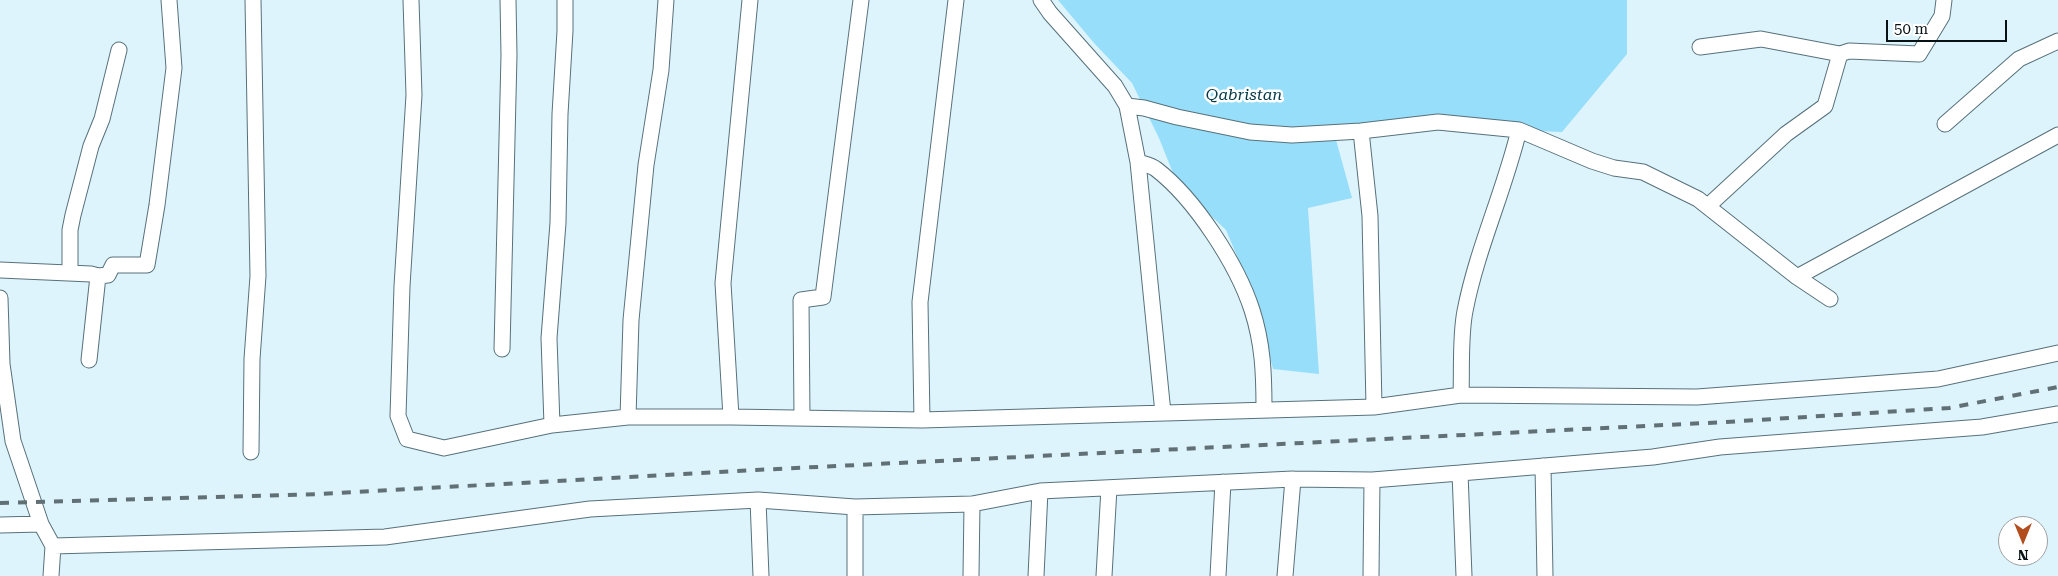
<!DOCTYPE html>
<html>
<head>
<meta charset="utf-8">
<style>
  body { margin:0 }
  #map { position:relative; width:2058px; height:576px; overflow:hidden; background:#def4fd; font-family:"Roboto Serif",serif }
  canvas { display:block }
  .north { position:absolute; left:1998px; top:516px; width:50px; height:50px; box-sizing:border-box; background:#fff; border:1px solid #9ca0a1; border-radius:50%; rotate:180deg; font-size:14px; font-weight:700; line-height:20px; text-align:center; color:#081215 }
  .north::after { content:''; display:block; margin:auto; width:18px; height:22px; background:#b24d1d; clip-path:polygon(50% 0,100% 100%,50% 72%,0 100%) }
  .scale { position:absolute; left:1886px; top:20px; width:121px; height:22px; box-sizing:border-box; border:2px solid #081215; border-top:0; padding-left:6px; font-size:15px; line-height:18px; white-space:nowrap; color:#081215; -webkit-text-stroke:4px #fff; paint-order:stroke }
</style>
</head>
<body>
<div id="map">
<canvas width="2058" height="576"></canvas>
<div class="north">N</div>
<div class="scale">50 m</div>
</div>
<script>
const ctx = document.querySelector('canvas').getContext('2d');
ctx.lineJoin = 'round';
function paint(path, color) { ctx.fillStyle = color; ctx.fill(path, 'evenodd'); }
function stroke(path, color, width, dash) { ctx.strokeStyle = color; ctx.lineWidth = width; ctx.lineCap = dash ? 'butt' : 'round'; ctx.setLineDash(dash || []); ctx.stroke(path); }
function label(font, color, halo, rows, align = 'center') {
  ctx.font = font + ' "Roboto Serif",serif'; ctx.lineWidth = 5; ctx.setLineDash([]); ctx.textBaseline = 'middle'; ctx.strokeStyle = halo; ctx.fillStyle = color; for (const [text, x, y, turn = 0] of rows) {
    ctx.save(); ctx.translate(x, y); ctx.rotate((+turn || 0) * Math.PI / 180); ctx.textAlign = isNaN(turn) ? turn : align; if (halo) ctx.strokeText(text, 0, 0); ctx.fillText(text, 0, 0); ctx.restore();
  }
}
paint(new Path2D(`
  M1058,0h569v54l-65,78 -98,-4 -131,1 19,69 -44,10 11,166 -46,-5 -17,-68 -30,-71 -49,-47 -18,-45 -27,-55 -38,-40z`), '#96def9');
const street = new Path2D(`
  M411,0l3,95 -12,191 -4,130 9,23 37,9 108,-23 76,-8h103l191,3 452,-13 87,-12 236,2 241,-18 120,-26
  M1041,0l9,13 65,73 12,20 11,56 25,251
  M1700,47l61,-8 79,15 9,-3 70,3 23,-38 2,-16
  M1127,106l17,2 33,9 73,15 42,3 69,-4 77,-9 81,8c-15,62 -42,119 -54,181 -5,25 -3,58 -4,84
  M1945,124l74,-65 39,-18
  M1519,130l73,31 22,7 29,4 55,27 99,78 33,22
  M1361,131l9,85 4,191
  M1138,162c6,2 13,3 18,7 39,30 81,95 96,141 11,34 12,64 12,99
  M1708,206l78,-72 39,-28 15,-52
  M0,270l91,4 7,2
  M70,273v-43l3,-15 18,-69 11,-27 17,-69
  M1797,277l261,-142
  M0,298l2,66 11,77 28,83 12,22 -2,30
  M502,349l7,-294 -1,-55
  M89,360l9,-84 10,-1 5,-10h34l10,-60 17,-137 -5,-68
  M628,417l3,-97 15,-155 15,-95 5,-70
  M731,417l-8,-134 27,-283
  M802,418l-1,-118 22,-3 38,-297
  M922,420l-2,-118 36,-302
  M552,425l-3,-87 9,-115 2,-109 5,-83v-31
  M251,452l1,-93 6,-83 -5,-276
  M1543,466l2,110
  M1460,473l193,-16 67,-10 262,-20 76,-13
  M758,500l3,76
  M0,525l41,-1
  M53,546l332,-9 205,-28 168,-9 97,7 117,-3 68,-13 253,-12 79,1 88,-7 4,103
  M855,576v-69
  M971,576l1,-72
  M1036,576l4,-85
  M1104,576l5,-88
  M1218,576l5,-94
  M1285,576l8,-97
  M1371,576l1,-96`);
stroke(street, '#57717a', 17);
stroke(street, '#fff', 15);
stroke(new Path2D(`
  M0,503l320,-9 436,-24 970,-48 223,-14 109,-21`), '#617075', 4, [9, 9]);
label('italic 16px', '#043948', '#fff', [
  ["Qabristan",1244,95]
]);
</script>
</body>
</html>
